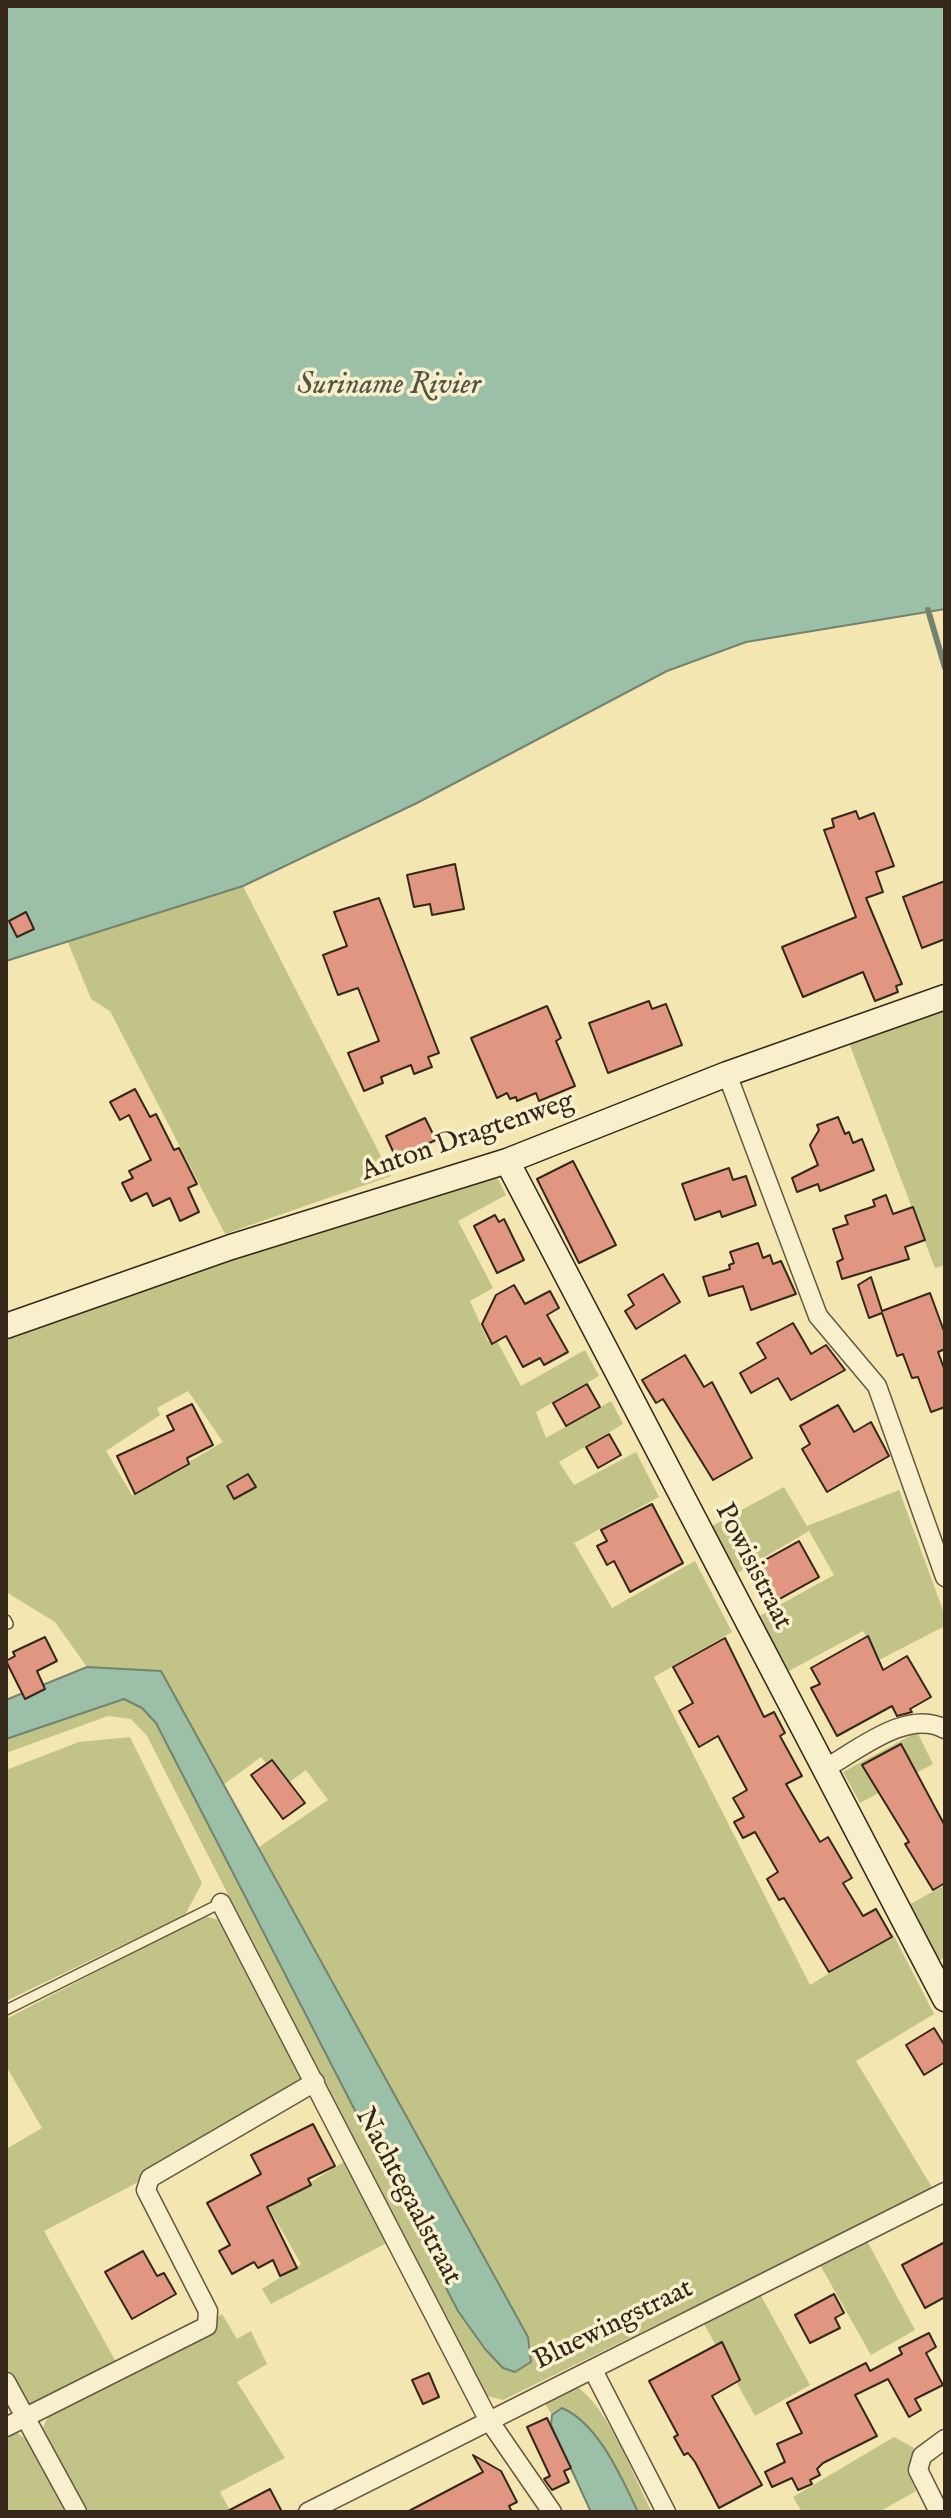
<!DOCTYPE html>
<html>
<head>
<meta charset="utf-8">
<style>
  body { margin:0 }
  #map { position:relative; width:951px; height:2518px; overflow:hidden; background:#f4e6b1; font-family:"IM FELL English",serif }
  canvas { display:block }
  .frame { position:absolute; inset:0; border:8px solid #35281a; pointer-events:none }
</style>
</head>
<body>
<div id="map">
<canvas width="951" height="2518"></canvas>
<div class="frame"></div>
</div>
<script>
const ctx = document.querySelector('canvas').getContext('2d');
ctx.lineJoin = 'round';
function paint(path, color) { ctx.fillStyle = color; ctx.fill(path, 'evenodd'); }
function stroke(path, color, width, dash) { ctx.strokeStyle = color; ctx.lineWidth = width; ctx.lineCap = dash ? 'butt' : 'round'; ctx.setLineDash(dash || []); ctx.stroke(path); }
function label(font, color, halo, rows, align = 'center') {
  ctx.font = font + ' "IM FELL English",serif'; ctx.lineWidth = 7; ctx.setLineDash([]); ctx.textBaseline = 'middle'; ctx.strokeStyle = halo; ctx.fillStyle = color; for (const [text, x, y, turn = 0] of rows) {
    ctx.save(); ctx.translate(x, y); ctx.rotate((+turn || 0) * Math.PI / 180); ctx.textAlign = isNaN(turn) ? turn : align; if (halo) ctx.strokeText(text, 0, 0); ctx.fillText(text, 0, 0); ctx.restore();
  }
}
paint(new Path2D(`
  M243,886l148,290 -166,58 -115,-223 -19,-12 -24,-59z
  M945,1009v256l-10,3 -86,-225z
  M486,1172l12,7 8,16 -48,26 35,67 -23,13 18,40h9l24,45 64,-36 14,26 -63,36 10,26 65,-37 12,23 -64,38 15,23 62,-33 23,45 -85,46 38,65 83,-47 37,71 -78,45 156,308 83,-51 41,80 -78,47 77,128 -430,211 -19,-5 -337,-659 -16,-17 -23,-3 -102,37v-14l119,-40 17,9 14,15 302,588 27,38 47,5 -4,-17 -269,-490 69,-47 -22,-30 -22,16 -23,-29 -38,28 -62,-114 -74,-4 -32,-45 -49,-30v-253zM188,1391l35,51 -91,53 -26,-44 54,-36 -3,-7z
  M784,1487l23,39 92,-36 46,126v10l-66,34 -16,-29 -87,47 -29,-55 87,-48 -25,-44 -85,50 -25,-48z
  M917,1732l16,32 -73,39 -17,-31z
  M130,1737l72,146 -17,32 -179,86v-231l73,-28z
  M945,1885v72l-11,7 -31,-56z
  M204,1916l19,5 80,153 -4,10 -168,102 -87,45 73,133 -78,38 -11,2 -22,-31v-224l36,-21 -36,-62v-47z
  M350,2158l44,81 -123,65 -9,-15 39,-25 -32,-56z
  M867,2241l48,89 -44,25 -51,-90z
  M760,2294l50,91 -55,31 -51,-92z
  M222,2314l15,25 14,-8 16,33 -30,18 48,76 -65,34 11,20h-149l-41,-81 10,-20 83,-40z
  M577,2387c31,20 57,91 75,125h-14c-17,-35 -39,-88 -76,-104l-10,7 -9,-15z
  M17,2433l13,9 39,70h-63v-78z
  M894,2437l20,11 -5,26 7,17 -37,21h-77l-9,-15z`), '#c2c387');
const water = new Path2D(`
  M6,6h939v603l-199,33 -79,29 -250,132 -174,83 -237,75z
  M87,1667l74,4 367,666 3,25 -16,10 -12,-4 -18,-19 -27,-38 -302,-588 -14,-15 -18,-9 -118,40v-39z
  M562,2408c37,16 59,69 76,104h-47l-40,-87 1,-10z`);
paint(water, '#9cc0a7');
stroke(water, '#73836f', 2);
stroke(new Path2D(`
  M928,610l17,58`), '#73836f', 6);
const building = new Path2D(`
  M856,811l3,8 15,-6 20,53 -18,6 7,20 -17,6 36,86 -6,2 2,6 -23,9 -12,-29 -60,25 -21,-50 74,-30 -32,-87 10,-3 -2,-8z
  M455,864l9,45 -32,6 -2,-11 -16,3 -7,-32z
  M945,881v58l-23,9 -19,-51z
  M379,898l60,155 -11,4 4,10 -18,7 -3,-9 -30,12 2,6 -19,8 -16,-38 31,-12 -21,-53 -20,7 -15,-40 24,-9 -13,-34z
  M26,912l8,17 -17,8 -8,-16z
  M649,1001l3,8 14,-5 16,41 -74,28 -19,-50z
  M547,1006l14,32 -5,3 19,45 -36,15 -3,-8 -19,8 -1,-4 -6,2 -3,-6 -10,5 -26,-60z
  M135,1089l15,28 6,-3 18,36 5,-2 18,36 -9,4 11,24 -19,9 -10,-23 -17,8 -6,-13 -16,8 -9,-18 11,-5 -4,-7 22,-11 -22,-45 -9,5 -10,-18z
  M838,1117l7,17 4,-2 4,11 9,-4 12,31 -54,21 -2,-7 -21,8 -5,-14 26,-13 -8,-20 9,-15 -2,-5z
  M425,1118l11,22 -40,18 -10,-22z
  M573,1161l43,84 -37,18 -42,-84z
  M729,1168l4,12 13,-4 10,29 -34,12 -2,-6 -25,9 -13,-36z
  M886,1195l7,19 20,-7 12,33 -20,7 4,12 -67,20 -5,-17 6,-3 -10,-30 15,-5 -3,-8 30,-10 -2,-6z
  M495,1215l4,7 5,-3 20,41 -27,13 -23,-47z
  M758,1243l5,15 7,-3 3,9 8,-3 15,33 -45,16 -8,-24 -34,10 -6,-19 27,-8 -1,-4 5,-2 -4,-11z
  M663,1274l17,28 -44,27 -11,-18 9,-6 -6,-10z
  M871,1277l11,34 48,-18 15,41v15l-7,3 7,19v36l-14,5 -13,-35 -6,1 -9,-24 -6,2 -15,-43 -13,5 -11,-33z
  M514,1285l11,19 25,-13 9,17 -12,7 21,37 -24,13 -4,-7 -17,9 -17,-31 -14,8 -10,-20 14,-29z
  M793,1323l18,31 15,-9 19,25 -54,30 -13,-22 -27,15 -11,-20 26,-15 -9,-15z
  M685,1355l19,32 8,-5 40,76 -39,22 -50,-81 -7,4 -14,-23z
  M587,1384l13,23 -34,19 -13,-23z
  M192,1404l21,41 -26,13 2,6 -54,30 -18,-38 57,-26 -7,-14z
  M838,1405l16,27 17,-10 18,34 -62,36 -25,-43 8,-5 -10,-18z
  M609,1434l12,21 -23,13 -12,-21z
  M248,1474l8,13 -22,12 -7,-13z
  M652,1504l31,59 -53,29 -16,-31 -7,4 -10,-19 10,-5 -6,-11z
  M799,1541l20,36 -47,26 -20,-36z
  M868,1636l15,34 24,-14 24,41 -21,12 2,3 -15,4 -5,-10 -55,30 -26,-48 9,-4 -9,-16z
  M45,1637l12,24 -20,10 8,18 -20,10 -19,-38 9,-5 -2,-4z
  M725,1638l39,79 10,-5 11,21 -5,3 22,40 -16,8 34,58 8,-5 24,41 -9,5 20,33 13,-7 16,28 -63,35 -45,-74 -5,2 -12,-21 11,-7 -23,-40 -12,6 -9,-16 10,-5 -11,-19 14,-8 -29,-54 -19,11 -20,-36 14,-8 -20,-36z
  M901,1744l44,82v57l-12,7 -28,-46 4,-2 -47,-77z
  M272,1760l33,43 -22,16 -32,-44z
  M934,2028l11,18v16l-21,13 -18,-30z
  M313,2124l22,42 -27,13 3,6 -44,22 30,61 -17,8 -7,-16 -15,8 -4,-6 -22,12 -13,-23 11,-6 -23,-42 54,-29 -10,-19z
  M945,2242v55l-20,11 -23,-43z
  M143,2251l14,25 7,-3 12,21 -44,25 -27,-47z
  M834,2294l10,19 -9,5 5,10 -30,15 -15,-28z
  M929,2333l7,14 -10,6 17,32 -28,14 6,11 -12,7 -21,-38 -33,16 22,41 -54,27 -6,6 3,6 -10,5 2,4 -14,6 -6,-12 -20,9 -7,-15 20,-10 -8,-18 25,-11 -15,-30 79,-40 4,8 32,-17 -3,-6z
  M722,2342l18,38 -28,16 50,89 -43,23 -24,-46 -7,-9 -4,2 -10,-18 4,-2 -29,-54z
  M429,2373l10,24 -16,7 -11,-24z
  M547,2418l24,50 -7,3 5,11 -17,8 -8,-11 6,-3 -23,-49z
  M473,2455l28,16 16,31 -8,4 3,6h-105l76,-40z
  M270,2489l12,23h-56z`);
paint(building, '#e09681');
stroke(building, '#35281a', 2);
const lane = new Path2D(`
  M6,1620l2,4
  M6,2010l215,-107`);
const street = new Path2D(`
  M727,1074l91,242 59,70 68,191
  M824,1769c33,-18 83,-61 121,-40
  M221,1903l267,516 64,93
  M593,2370l73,142
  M6,2382l71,130
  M6,2427l201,-101 1,-15 -62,-121 4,-12 165,-96
  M308,2512l637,-320
  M939,2512l-21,-42 4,-14 23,-17`);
const secondary = new Path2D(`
  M507,1161l438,838
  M6,1326l225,-79 276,-86 220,-87 218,-77`);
stroke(lane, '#655840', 12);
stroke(street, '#655840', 21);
stroke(secondary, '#35281a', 27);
stroke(lane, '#f8efcc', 9);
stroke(street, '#f8efcc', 18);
stroke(secondary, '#f8efcc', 24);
label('28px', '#35281a', '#f8efcc', [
  ["Anton Dragtenweg",468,1138,-19],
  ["Powisistraat",752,1567,63],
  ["Nachtegaalstraat",407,2197,62],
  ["Bluewingstraat",614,2326,-26]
]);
label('italic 30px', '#545644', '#f8efcc', [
  ["Suriname Rivier",389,387]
]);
</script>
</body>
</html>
